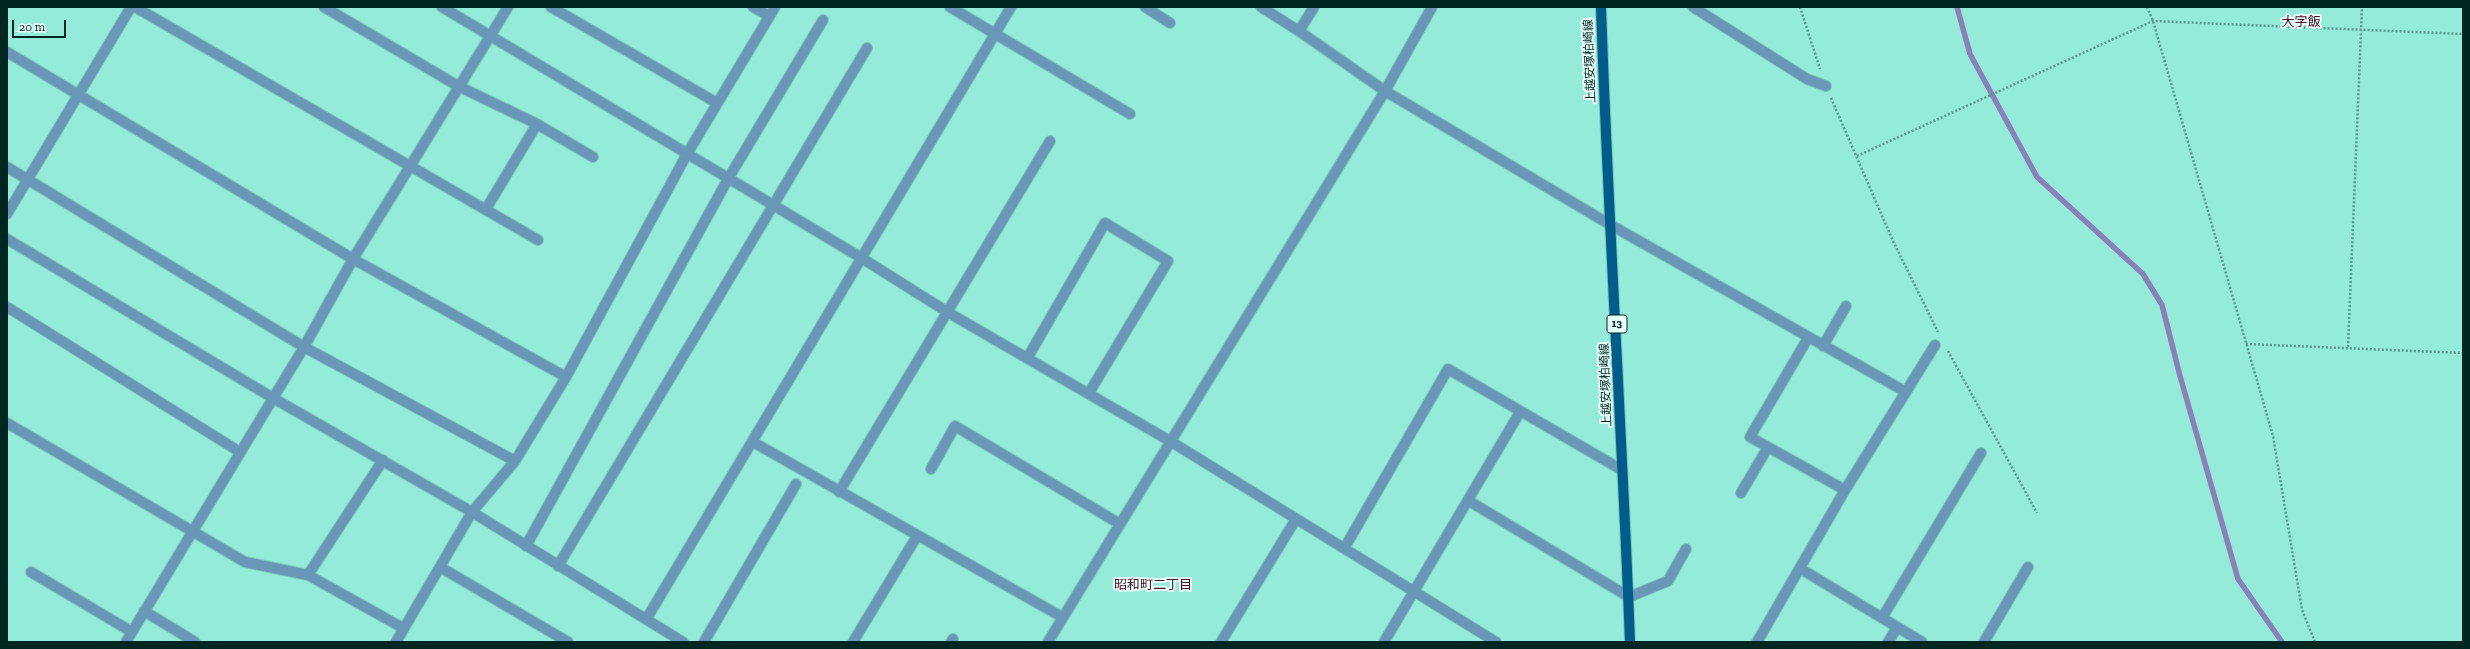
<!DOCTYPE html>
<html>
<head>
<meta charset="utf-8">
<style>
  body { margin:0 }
  #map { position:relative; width:2470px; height:649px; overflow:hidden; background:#95ebda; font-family:"Zilla Slab",serif }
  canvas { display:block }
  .frame { position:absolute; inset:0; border:8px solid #002621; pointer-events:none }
  .scale { position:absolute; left:12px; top:20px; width:54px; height:18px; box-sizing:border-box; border:2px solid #002621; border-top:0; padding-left:5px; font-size:12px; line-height:14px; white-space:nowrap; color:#002621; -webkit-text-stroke:3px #e7fff9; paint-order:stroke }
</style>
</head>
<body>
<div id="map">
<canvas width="2470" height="649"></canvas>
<div class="frame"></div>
<div class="scale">20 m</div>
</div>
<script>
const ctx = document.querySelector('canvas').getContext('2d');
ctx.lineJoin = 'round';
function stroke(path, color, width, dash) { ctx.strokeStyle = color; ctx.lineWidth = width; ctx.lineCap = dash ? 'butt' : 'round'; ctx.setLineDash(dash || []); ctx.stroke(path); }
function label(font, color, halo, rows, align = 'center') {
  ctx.font = font + ' "Zilla Slab","Noto Sans JP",serif'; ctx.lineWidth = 4; ctx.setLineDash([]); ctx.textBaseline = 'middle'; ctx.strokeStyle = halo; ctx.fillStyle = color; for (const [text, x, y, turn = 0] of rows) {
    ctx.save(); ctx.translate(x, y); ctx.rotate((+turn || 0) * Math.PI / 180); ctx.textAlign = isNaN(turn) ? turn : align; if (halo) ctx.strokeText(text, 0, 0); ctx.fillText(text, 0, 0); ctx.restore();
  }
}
stroke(new Path2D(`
  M1957,7l13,47 67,123 106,97 19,31 18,71 58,203 44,63`), '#8b80ba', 5.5);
const minor = new Path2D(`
  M135,7l403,233
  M324,7l134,79 79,38 56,33
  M442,7l418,250 89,56 221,128 326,201
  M551,7l166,96
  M753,7l16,9
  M950,7l180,107
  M1145,7l25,16
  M1261,7l38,24 86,60 224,133 297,168
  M1693,7l114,72 19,7
  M1299,31l15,-24
  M7,52l346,207 213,118 -51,84 -43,51 -76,130
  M7,167l297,180 211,114
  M486,209l51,-85
  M7,214l124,-207
  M7,239l266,159 199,114 211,130
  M7,307l233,145
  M1808,338l-58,99 95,53
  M1823,346l23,-40
  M1028,357l77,-134 63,38 -79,132
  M566,377l121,-223 88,-147
  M7,423l238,139 63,13
  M753,442l309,175
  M383,460l-75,115 95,53
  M931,469l24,-43 165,98
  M839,492l211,-351
  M1741,493l27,-46
  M1469,501l160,96 39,-16 18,-32
  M526,546l202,-367 95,-159
  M1345,547l103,-178 174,101
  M558,566l309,-518
  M440,567l128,75
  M1801,569l121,73
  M31,572l101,60
  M144,611l51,31
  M647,618l364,-611
  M1882,618l99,-165
  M126,642l178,-295 49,-88 155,-252
  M704,642l92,-158
  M853,642l64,-106
  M951,642l2,-3
  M1048,642l337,-551 47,-84
  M1221,642l75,-123
  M1384,642l136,-230
  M1757,642l88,-152 90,-145
  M1888,642l9,-14
  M1984,642l44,-75`);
const major = new Path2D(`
  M1601,7c7,212 21,423 29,635`);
stroke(minor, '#7ac8b9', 12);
stroke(major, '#7ac8b9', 12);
stroke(new Path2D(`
  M1800,7l20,62
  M2147,7l6,14 120,415 29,174 13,32
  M1831,98l62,143 45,91
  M1857,156l296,-135 310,13
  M2246,344l217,9
  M2348,347l14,-340
  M1948,351l89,162`), '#57998d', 2.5, [2, 2]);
stroke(minor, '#6997b7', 10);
stroke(major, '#005c8a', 10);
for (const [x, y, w] of [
  [1617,324,20]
]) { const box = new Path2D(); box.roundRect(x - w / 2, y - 9, w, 18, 3); ctx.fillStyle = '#e7fff9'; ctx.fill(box); stroke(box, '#002621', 1); }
label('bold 11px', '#002621', null, [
  ["13",1617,324]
]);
label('12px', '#002621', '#e7fff9', [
  ["上越安塚柏崎線",1590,61,-92],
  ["上越安塚柏崎線",1606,385,-92]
]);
label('13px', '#4e0b27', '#e7fff9', [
  ["大字飯",2301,22],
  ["昭和町二丁目",1153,585]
]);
</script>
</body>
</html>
